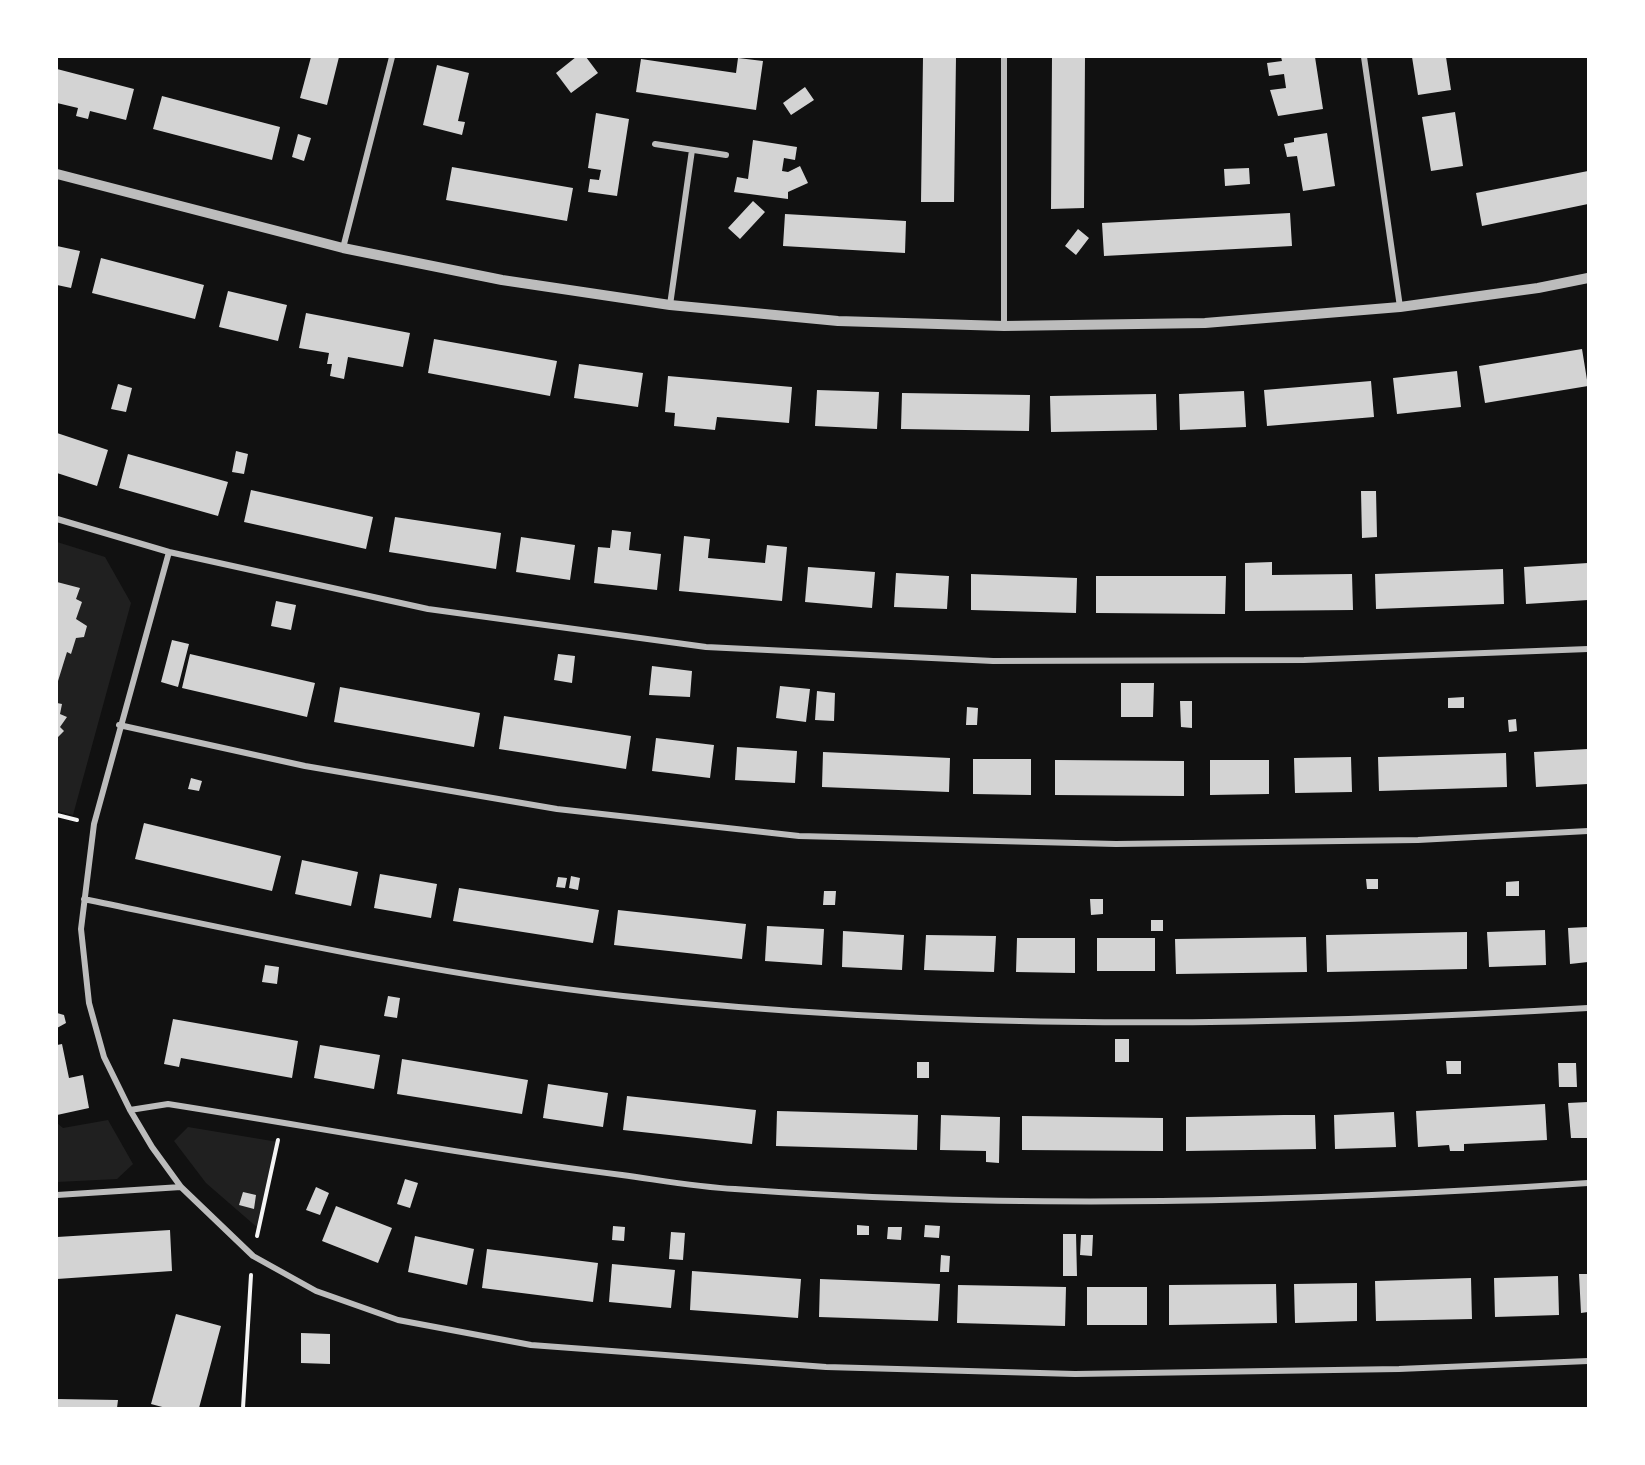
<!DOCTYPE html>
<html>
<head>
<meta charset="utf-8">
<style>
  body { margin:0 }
  #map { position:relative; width:1645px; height:1465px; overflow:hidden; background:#111; font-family:Inter,sans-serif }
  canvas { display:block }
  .frame { position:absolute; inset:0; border:58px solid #fff; pointer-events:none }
</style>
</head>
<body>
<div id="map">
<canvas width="1645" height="1465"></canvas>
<div class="frame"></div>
</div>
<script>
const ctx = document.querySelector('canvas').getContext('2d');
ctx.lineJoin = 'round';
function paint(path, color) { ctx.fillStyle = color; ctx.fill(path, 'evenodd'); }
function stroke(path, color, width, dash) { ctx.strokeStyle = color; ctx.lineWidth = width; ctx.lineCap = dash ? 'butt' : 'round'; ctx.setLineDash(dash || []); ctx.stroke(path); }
paint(new Path2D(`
  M57,542l48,15 26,46 -58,212 -16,-4z
  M108,1120l25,44 -16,15 -60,3v-59l6,5z
  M188,1127l90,15 -19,87 -53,-46 -32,-42z`), '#202020');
paint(new Path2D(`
  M311,57h28l-12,48 -27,-7z
  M576,57h10l12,16 -27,20 -15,-20z
  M923,57h33l-2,145h-33z
  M1052,57h33l-1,151 -33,1z
  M1281,57h34l8,52 -45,7 -8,-26 16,-2 -2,-14 -15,2 -2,-13 15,-2z
  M1412,57h34l5,33 -33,5z
  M738,58l25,3 -7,49 -120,-18 5,-33 95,14z
  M437,65l32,8 -11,48 7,1 -3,13 -39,-10z
  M57,69l77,20 -8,31 -36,-9 -2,8 -12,-3 2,-8 -21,-5z
  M805,87l9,13 -23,15 -8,-12z
  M162,96l118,31 -8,33 -119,-31z
  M1455,112l8,54 -32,5 -9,-54z
  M596,113l33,6 -12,77 -29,-4 2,-13 9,1 2,-10 -13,-2z
  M1327,133l8,53 -32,5 -6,-35 -10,1 -3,-13 10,-2v-4z
  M298,134l13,4 -7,23 -12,-4z
  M753,140l44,7 -2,13 -11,-2 -2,13 6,1 12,-6 8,17 -20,9v7l-54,-7 3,-15 11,2z
  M452,167l121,21 -6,33 -121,-21z
  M1249,168l1,16 -25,2 -1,-17z
  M1588,171v33l-106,22 -6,-33z
  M753,201l12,11 -25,27 -12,-11z
  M1290,213l2,33 -188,10 -2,-33z
  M785,214l121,7 -1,32 -122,-7z
  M1078,229l11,9 -13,17 -11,-9z
  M57,246l23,5 -9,37 -14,-3z
  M101,258l103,27 -9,34 -103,-26z
  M228,291l59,14 -9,36 -59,-14z
  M306,313l104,20 -7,34 -55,-10 -4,22 -14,-3 2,-12h-5l2,-11 -30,-5z
  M434,339l123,22 -7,35 -122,-23z
  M1582,349l6,37 -103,17 -6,-37z
  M579,364l64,9 -5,34 -64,-9z
  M1457,371l4,36 -64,7 -4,-36z
  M668,376l124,11 -3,36 -72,-6 -2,13 -41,-4 1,-13 -10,-1z
  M1371,381l3,36 -107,9 -3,-36z
  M118,384l14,4 -6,24 -15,-3z
  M817,390l62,2 -2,37 -62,-3z
  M1244,391l2,36 -66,3 -1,-36z
  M902,393l128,2 -1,36 -128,-2z
  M1156,394l1,36 -106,2 -1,-36z
  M57,433l51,17 -11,36 -40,-13z
  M236,451l12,3 -4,20 -12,-2z
  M128,454l100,28 -10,34 -99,-28z
  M251,490l122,27 -7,32 -122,-27z
  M1361,491h15l1,46 -15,1z
  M395,517l106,16 -5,36 -107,-17z
  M612,530l19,2 -2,18 32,4 -4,36 -63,-7 4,-36 12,1z
  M684,536l26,3 -2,19 57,5 2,-18 20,2 -5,54 -103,-10z
  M521,537l54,8 -5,35 -54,-8z
  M1272,562v13l80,-1 1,36 -108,1v-48z
  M1588,563v37l-62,4 -2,-37z
  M808,567l67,5 -3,36 -67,-6z
  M1503,569l1,35 -128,5 -1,-35z
  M896,573l53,3 -2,33 -53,-2z
  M971,574l106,4 -1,35 -105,-3z
  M1096,576h130l-1,38 -129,-1z
  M57,582l23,6 -4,11 6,3 -6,17 11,7 -3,11 -8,1 -5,16 -4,-2 -9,29z
  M276,601l20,4 -5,25 -20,-4z
  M172,640l17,4 -11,43 -17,-5z
  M190,654l125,29 -8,34 -125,-29z
  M558,654l17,2 -3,27 -18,-3z
  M652,666l40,5 -2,26 -41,-2z
  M1121,683h33l-1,34h-32z
  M780,686l30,3 -4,33 -30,-4z
  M340,687l140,26 -6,34 -140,-25z
  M817,691l18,2 -1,28 -19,-1z
  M1464,697v11h-16v-10z
  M1180,701h12v27l-11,-1z
  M57,703l5,1 -2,10 7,3 -7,10 4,4 -7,7z
  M967,707l11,1 -1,17h-11z
  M504,716l127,20 -5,33 -127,-20z
  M1516,719l1,12 -8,1 -1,-12z
  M656,738l58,7 -4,33 -58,-7z
  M737,747l60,4 -2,32 -60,-3z
  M1588,749v35l-52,3 -2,-35z
  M823,752l127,6 -1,34 -127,-5z
  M1506,753l1,34 -128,4 -1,-34z
  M1351,757l1,35 -57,1 -1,-35z
  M973,759h58v36l-58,-1z
  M1055,760l129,1v35l-129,-1z
  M1210,760h59v34l-59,1z
  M191,778l11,3 -3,10 -11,-2z
  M144,823l137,33 -9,35 -137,-32z
  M302,860l56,12 -7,34 -56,-12z
  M380,874l57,10 -6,34 -57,-10z
  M571,876l9,2 -2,12 -9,-2z
  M558,877l9,1 -2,10 -9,-1z
  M1366,879h12v10h-11z
  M1519,881v15h-13v-14z
  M459,888l140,22 -6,33 -140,-22z
  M824,891h12l-1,14h-12z
  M1090,899h13v15l-12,1z
  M618,910l128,14 -4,35 -128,-14z
  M1151,920h12v11h-12z
  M767,926l57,3 -2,36 -57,-4z
  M1588,927v35l-18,2 -2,-36z
  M1545,930l1,35 -57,2 -2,-35z
  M843,931l61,4 -2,35 -60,-3z
  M1467,932v37l-140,3 -1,-37z
  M926,935l70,1 -2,36 -70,-2z
  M1306,937l1,35 -131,2 -1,-35z
  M1017,938h58v35l-59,-1z
  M1097,938h58v33h-58z
  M265,965l14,2 -2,17 -15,-2z
  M388,996l12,2 -3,20 -13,-2z
  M57,1013l7,2 2,8 -9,5z
  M173,1019l125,22 -6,37 -111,-20 -2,9 -15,-3z
  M1115,1039h14v23h-14z
  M62,1044l7,34 14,-3 6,33 -32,7v-70z
  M320,1045l60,10 -6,34 -60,-11z
  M402,1059l126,21 -6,34 -125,-20z
  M1446,1061h15v13h-14z
  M917,1062h12v16h-12z
  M1558,1063h18l1,24h-18z
  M548,1084l60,9 -5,34 -60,-9z
  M627,1096l129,14 -4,34 -129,-14z
  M1588,1102v36h-17l-3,-35z
  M1545,1104l2,36 -83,4v7h-14l-1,-6 -31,2 -2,-36z
  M777,1111l141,4 -1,35 -141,-4z
  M1394,1112l2,35 -61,2 -1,-34z
  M941,1115l59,2 -1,46 -13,-1v-11l-46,-1z
  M1284,1115h31l1,34 -130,2v-34z
  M1022,1116l141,2v33l-141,-1z
  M405,1179l13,4 -8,25 -13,-4z
  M316,1187l13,6 -9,22 -14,-5z
  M243,1192l13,3 -2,14 -15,-4z
  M336,1206l56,22 -14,35 -56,-22z
  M857,1225l12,1v9h-12z
  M925,1225l15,1 -1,12 -15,-1z
  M613,1226l12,1 -1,14 -12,-1z
  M888,1227h14l-1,13 -14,-1z
  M170,1230l2,41 -115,8v-42z
  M671,1232l14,1 -2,27 -14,-1z
  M1063,1234h13l1,42h-14z
  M1081,1235h12l-1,21 -12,-1z
  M415,1236l59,13 -7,36 -59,-13z
  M487,1249l111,14 -5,39 -111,-14z
  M941,1255l9,1 -1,16h-9z
  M612,1264l63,6 -4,38 -62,-6z
  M692,1271l109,8 -3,39 -108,-8z
  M1579,1274h9v38l-7,1z
  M1558,1276l1,39 -64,2 -1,-39z
  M1471,1278l1,41 -96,2 -1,-40z
  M820,1279l120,5 -2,37 -119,-4z
  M1357,1283v38l-62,2 -1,-39z
  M1276,1284l1,39 -108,2v-40z
  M958,1285l108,2 -1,39 -108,-3z
  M1087,1287h60v38h-60z
  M176,1314l45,12 -22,82h-33l-15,-4z
  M301,1333l29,1v30l-29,-1z
  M57,1399l61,1 -1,8h-60z`), '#d3d3d3');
stroke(new Path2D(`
  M57,815l20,5
  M257,1236l21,-96
  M243,1408l8,-133`), '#f5f5f5', 4);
stroke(new Path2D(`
  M1364,57l36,250
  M655,144l71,11
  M343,248l49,-191
  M670,305l22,-155
  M1004,326v-269
  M57,519l112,33 259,57 278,38 287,14 311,-1 284,-11
  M169,552l-75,272 -13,105 8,74 15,54 26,53 22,37 29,40 72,69 63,35 82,29 133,25 295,22 249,7 324,-5 189,-8
  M119,725l186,41 252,43 242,27 317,8 302,-4 170,-9
  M84,899c178,37 357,77 539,97 318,35 645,31 965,12
  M130,1110l38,-6c152,24 302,52 454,71 37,5 75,12 113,14 284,21 570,13 853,-6
  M57,1195l124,-8`), '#bcbcbc', 6);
stroke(new Path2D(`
  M57,174l286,74 159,32 168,25 168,16 166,5 201,-3 195,-16 138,-19 50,-10`), '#bcbcbc', 10);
</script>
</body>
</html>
